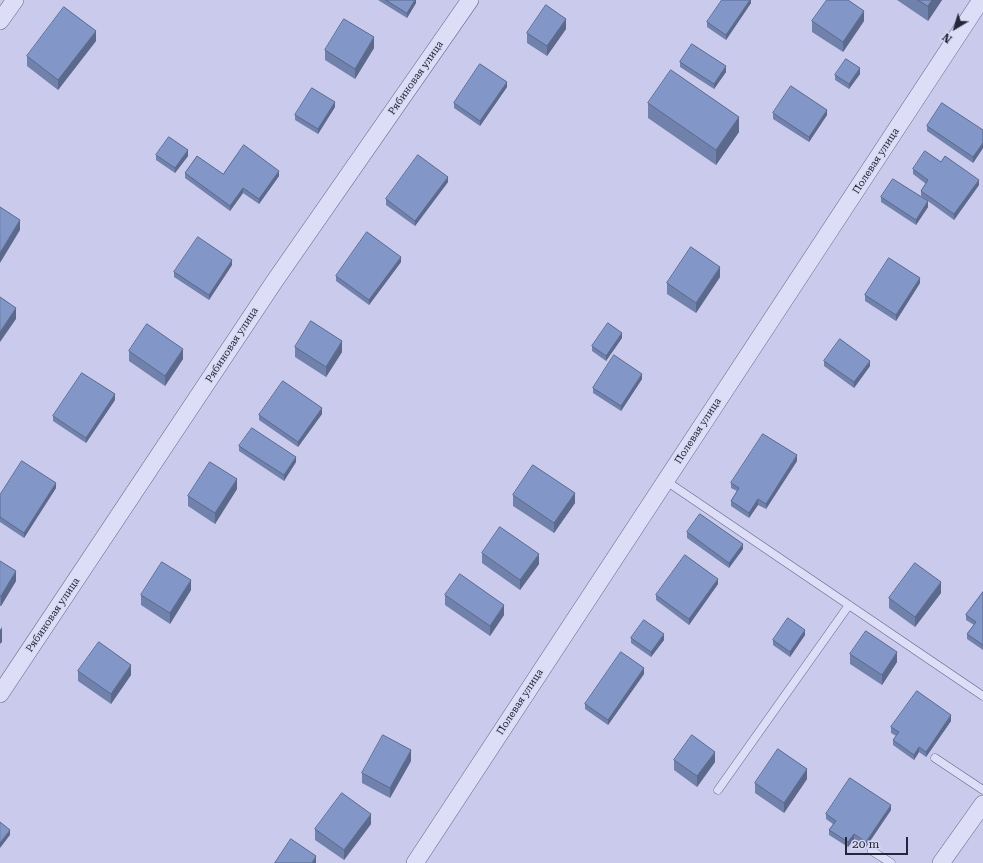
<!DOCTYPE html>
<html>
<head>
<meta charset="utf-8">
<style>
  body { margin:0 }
  #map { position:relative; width:983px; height:863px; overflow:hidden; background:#cacaec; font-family:"Roboto Serif",serif }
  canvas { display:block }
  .north { position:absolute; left:935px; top:8px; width:40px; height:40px; -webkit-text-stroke:3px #d9d9f4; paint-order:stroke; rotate:218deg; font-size:11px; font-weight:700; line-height:16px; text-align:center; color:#22273a }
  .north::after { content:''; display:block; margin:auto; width:14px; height:18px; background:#22273a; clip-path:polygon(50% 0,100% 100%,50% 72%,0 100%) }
  .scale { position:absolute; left:845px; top:837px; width:63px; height:18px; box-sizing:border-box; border:2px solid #22273a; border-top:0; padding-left:5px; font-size:12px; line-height:14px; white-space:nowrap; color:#22273a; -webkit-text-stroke:3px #d9d9f4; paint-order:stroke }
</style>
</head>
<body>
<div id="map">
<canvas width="983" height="863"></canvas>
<div class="north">N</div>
<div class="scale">20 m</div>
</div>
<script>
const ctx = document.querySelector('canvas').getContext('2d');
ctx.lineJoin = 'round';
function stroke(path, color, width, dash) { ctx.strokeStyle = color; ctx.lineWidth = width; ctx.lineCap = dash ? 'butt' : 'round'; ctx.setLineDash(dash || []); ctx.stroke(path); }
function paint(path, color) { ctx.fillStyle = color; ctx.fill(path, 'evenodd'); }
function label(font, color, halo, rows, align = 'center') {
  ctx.font = font + ' "Roboto Serif",serif'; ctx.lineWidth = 3; ctx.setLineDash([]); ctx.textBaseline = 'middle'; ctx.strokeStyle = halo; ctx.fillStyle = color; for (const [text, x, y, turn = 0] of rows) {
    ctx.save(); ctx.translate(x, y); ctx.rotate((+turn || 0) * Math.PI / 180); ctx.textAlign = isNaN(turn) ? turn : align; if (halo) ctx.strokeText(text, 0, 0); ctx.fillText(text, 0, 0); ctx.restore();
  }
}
const lane = new Path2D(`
  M666,481l317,215
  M935,758l48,32
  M718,790l131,-185
  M872,851l19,12`);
const street = new Path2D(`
  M0,21l15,-21
  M0,694l274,-412 196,-282
  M415,863l566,-863
  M941,863l42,-59`);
stroke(lane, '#5f6688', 9);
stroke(street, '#5f6688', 18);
stroke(lane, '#ddddf7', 8);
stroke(street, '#ddddf7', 17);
paint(new Path2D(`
  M378,0h38v3l-9,15z
  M751,0v3l-25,37 -19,-13v-5z
  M897,0h45l-14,21z
  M812,21h52l-21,31 -31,-20z
  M566,29l-19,27 -20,-13v-10z
  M96,41l-38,49 -31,-24v-10z
  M374,48l-19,31 -30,-19v-10z
  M680,62l46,10 -12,17 -34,-22z
  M860,74l-11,15 -14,-9v-5z
  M507,87l-27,39 -26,-18v-5z
  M648,103l91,29 -23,33 -68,-47z
  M335,107l-17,27 -23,-14v-5z
  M773,113l54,2 -18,27 -36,-23z
  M927,126l56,4v18l-10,15 -46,-32z
  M156,155l32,1 -13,17 -19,-13z
  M941,162l38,23 -25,35 -33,-24v-5l5,-7 -13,-10v-5z
  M185,173l38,1 56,2 -20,28 -16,-11 -13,18 -45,-33z
  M448,182l-33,44 -29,-21v-6z
  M881,197l47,10 -12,18 -35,-23z
  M401,262l-32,43 -33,-24v-5z
  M232,265l-23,35 -35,-23v-5z
  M720,277l-24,36 -29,-19v-11z
  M920,283l-24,38 -31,-20v-6z
  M622,338l-16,23 -14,-10v-5z
  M295,347l47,5 -16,25 -31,-20z
  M129,351l54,8 -18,27 -36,-25z
  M824,361l46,5 -16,22 -30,-22z
  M642,379l-21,32 -28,-18v-5z
  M115,400l-29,43 -33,-22v-5z
  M322,414l-24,33 -39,-27v-5z
  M239,446l57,16 -12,19 -45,-30z
  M797,461l-31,48 -8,-4 -9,13 -18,-12v-5l6,-10 -6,-3v-5z
  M56,488l-32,50 -24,-16v-27z
  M237,489l-22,35 -27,-18v-10z
  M513,495l62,8 -21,30 -41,-27z
  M687,532l56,17 -14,19 -42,-30z
  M482,553l57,11 -19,26 -38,-27z
  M0,561l16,20 -15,25h-1z
  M718,584l-29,41 -33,-25v-5z
  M191,590l-21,34 -29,-19v-10z
  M983,592v58l-16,-11v-5l7,-9 -8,-5v-5z
  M941,593l-26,34 -26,-19v-10z
  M445,595l59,20 -14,21 -45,-31z
  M805,635l-15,22 -17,-12v-5z
  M631,638l33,2 -13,17 -20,-14z
  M850,654l47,8 -15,23 -32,-21z
  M78,671l53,4 -20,29 -33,-23z
  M644,674l-36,51 -23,-16v-5z
  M951,721l-25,36 -7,-5 -5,8 -21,-15v-5l3,-4 -5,-3v-6z
  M674,760l41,2 -18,25 -23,-17z
  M411,761l-21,37 -28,-15v-10z
  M807,779l-23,34 -29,-20v-10z
  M891,810l-25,37 -12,-8 -6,8 -19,-12v-5l4,-6 -7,-5v-5z
  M371,824l-27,36 -29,-20v-11z`), '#7081ac');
paint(new Path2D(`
  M415,0h1v3l-9,15v-5z
  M750,0h1v3l-25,37v-5z
  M932,0h10l-14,21v-15z
  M864,11v10l-21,31v-10z
  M566,19v10l-19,27v-10z
  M96,31v10l-38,49v-10z
  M374,37v11l-19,31v-10z
  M726,66v6l-12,17v-5z
  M860,68v6l-11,15v-5z
  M507,82v5l-27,39v-5z
  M335,102v5l-17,27v-5z
  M827,110v5l-18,27v-5z
  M739,117v15l-23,33v-15z
  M983,143v5l-10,15v-6z
  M188,150v6l-13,17v-5z
  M279,171v5l-20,28v-5z
  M448,177v5l-33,44v-5z
  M979,180v5l-25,35v-6z
  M243,188v5l-13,18v-5z
  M928,201v6l-12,18v-5z
  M20,220v10l-20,33v-10z
  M401,257v5l-32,43v-5z
  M232,260v5l-23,35v-5z
  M720,267v10l-24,36v-10z
  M920,278v5l-24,38v-6z
  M16,308v11l-16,23v-10z
  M622,333v5l-16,23v-5z
  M342,341v11l-16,25v-10z
  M183,349v10l-18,27v-10z
  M870,361v5l-16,22v-6z
  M642,374v5l-21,32v-5z
  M115,394v6l-29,43v-5z
  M322,408v6l-24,33v-5z
  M797,455v6l-31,48v-5z
  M296,457v5l-12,19v-6z
  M237,479v10l-22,35v-11z
  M56,483v5l-32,50v-5z
  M575,493v10l-21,30v-10z
  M758,499v6l-9,13v-5z
  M743,544v5l-14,19v-5z
  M539,554v10l-19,26v-10z
  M16,571v10l-15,25v-10z
  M718,579v5l-29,41v-6z
  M191,580v10l-21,34v-11z
  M941,582v11l-26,34v-10z
  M504,605v10l-14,21v-10z
  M2,627v15l-2,2v-14z
  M805,630v5l-15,22v-5z
  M664,634v6l-13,17v-5z
  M897,652v10l-15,23v-10z
  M131,665v10l-20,29v-10z
  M644,668v6l-36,51v-5z
  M951,715v6l-25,36v-5z
  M919,747v5l-5,8v-5z
  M411,750v11l-21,37v-10z
  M715,752v10l-18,25v-11z
  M807,769v10l-23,34v-10z
  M891,805v5l-25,37v-5z
  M371,814v10l-27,36v-10z
  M10,830v5l-10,13v-5z
  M854,834v5l-6,8v-5z
  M316,856v7h-4z`), '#5b698c');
const building = new Path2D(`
  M386,0h29l-8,13z
  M722,0h28l-24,35 -19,-13z
  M827,0h21l16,11 -21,31 -31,-21z
  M918,0h14l-4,6z
  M546,5l20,14 -19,27 -20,-13z
  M64,7l32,24 -38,49 -31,-24z
  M344,19l30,18 -19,32 -30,-19z
  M692,44l34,22 -12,18 -34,-22z
  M846,59l14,9 -11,16 -14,-9z
  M480,64l27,18 -27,39 -26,-18z
  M671,70l68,47 -23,33 -68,-47z
  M791,86l36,24 -18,27 -36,-24z
  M312,88l23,14 -17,27 -23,-14z
  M942,103l41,27v13l-10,14 -46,-31z
  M169,137l19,13 -13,18 -19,-13z
  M244,145l35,26 -20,28 -16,-11 -13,18 -45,-33 12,-17 26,18z
  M925,151l16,11 4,-6 34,24 -25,34 -33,-23 7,-11 -15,-11z
  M418,155l30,22 -33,44 -29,-22z
  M893,179l35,22 -12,19 -35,-23z
  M0,207l20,13 -20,33z
  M367,232l34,25 -32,43 -33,-24z
  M198,237l34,23 -23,35 -35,-23z
  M691,247l29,20 -24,36 -29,-20z
  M889,258l31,20 -24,37 -31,-20z
  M0,297l16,11 -16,24z
  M311,321l31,20 -16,26 -31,-20z
  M608,323l14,10 -16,23 -14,-10z
  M147,324l36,25 -18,27 -36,-25z
  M840,339l30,22 -16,21 -30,-21z
  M614,355l28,19 -21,32 -28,-18z
  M82,373l33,21 -29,44 -33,-22z
  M283,381l39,27 -24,34 -39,-27z
  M252,428l44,29 -12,18 -45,-29z
  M763,434l34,21 -31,49 -8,-5 -9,14 -18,-12 8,-13 -8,-5z
  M22,461l34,22 -32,50 -24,-16v-22z
  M210,462l27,17 -22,34 -27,-17z
  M533,465l42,28 -21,30 -41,-28z
  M700,514l43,30 -14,19 -42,-31z
  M500,527l39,27 -19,26 -38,-27z
  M685,555l33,24 -29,40 -33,-24z
  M0,561l16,10 -15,25h-1z
  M162,562l29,18 -21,33 -29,-18z
  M915,563l26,19 -26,35 -26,-19z
  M460,574l44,31 -14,21 -45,-31z
  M983,592v53l-16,-11 9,-12 -10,-7z
  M788,618l17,12 -15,22 -17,-12z
  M644,620l20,14 -13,18 -20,-14z
  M866,631l31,21 -15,23 -32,-21z
  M99,642l32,23 -20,29 -33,-23z
  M621,652l23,16 -36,52 -23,-16z
  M917,691l34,24 -25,37 -7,-5 -5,8 -21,-15 6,-8 -8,-5z
  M383,735l28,15 -21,38 -28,-15z
  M692,735l23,17 -18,24 -23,-16z
  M778,749l29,20 -23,34 -29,-20z
  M850,778l41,27 -25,37 -12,-8 -6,8 -19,-12 7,-9 -10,-7z
  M342,793l29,21 -27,36 -29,-21z
  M0,822l10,8 -10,13z
  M291,839l25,17 -4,7h-37z`);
paint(building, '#8296c8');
stroke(building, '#5b698c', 1);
label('10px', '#22273a', '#d9d9f4', [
  ["Рябиновая улица",416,78,-55],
  ["Полевая улица",876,161,-57],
  ["Рябиновая улица",232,345,-57],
  ["Полевая улица",698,431,-57],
  ["Рябиновая улица",53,615,-56],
  ["Полевая улица",520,702,-57]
]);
</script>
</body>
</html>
